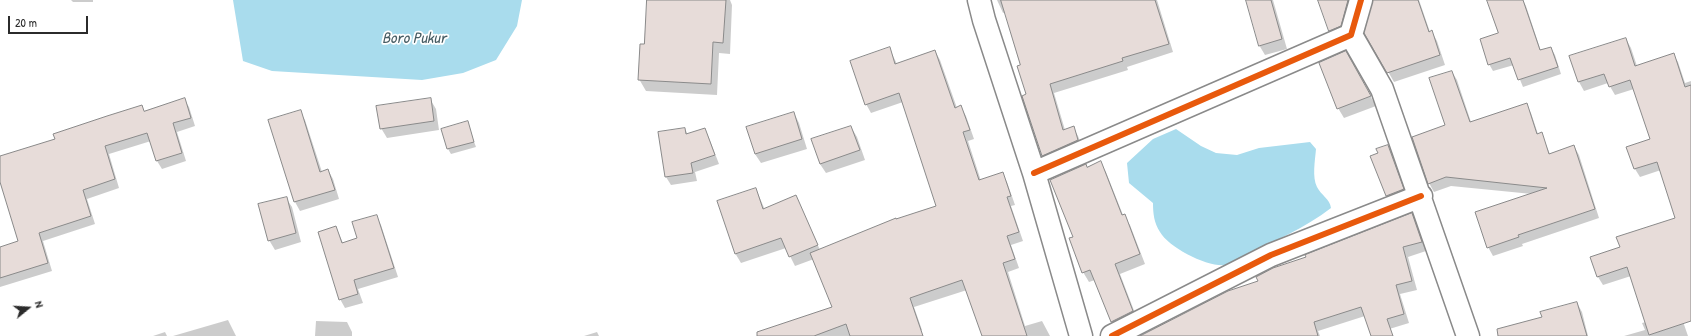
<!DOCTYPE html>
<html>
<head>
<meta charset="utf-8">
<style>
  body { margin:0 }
  #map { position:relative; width:1691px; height:336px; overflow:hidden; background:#fff; font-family:"Patrick Hand",sans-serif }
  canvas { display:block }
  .north { position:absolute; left:8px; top:288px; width:40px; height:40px; -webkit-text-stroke:3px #fff; paint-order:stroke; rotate:72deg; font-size:11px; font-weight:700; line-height:16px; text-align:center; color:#2b2b2b }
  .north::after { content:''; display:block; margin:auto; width:14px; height:18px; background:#2b2b2b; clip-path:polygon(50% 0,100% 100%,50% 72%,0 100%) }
  .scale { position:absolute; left:8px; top:16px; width:80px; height:18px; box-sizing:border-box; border:2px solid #2b2b2b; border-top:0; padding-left:5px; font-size:12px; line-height:14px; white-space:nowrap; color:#2b2b2b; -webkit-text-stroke:3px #fff; paint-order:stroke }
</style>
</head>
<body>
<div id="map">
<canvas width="1691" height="336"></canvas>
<div class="north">N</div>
<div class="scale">20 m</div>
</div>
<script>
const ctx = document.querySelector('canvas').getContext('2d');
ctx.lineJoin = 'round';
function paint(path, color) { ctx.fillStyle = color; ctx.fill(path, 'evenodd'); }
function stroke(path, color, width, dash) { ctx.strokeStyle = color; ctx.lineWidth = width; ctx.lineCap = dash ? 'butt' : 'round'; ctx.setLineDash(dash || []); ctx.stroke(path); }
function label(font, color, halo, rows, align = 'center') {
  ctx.font = font + ' "Patrick Hand",sans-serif'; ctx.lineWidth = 3.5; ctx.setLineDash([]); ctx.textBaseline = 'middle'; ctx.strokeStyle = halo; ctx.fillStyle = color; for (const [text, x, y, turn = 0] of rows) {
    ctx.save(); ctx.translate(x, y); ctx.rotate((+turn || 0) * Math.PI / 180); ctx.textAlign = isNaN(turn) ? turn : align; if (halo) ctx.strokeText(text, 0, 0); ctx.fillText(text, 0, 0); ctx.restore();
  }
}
paint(new Path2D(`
  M233,0h289l-5,26 -21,34 -33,13 -41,7 -150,-9 -29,-10z
  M1176,129l25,17 15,7 21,2 22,-7 51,-6 6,7c-1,12 -4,28 1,38 4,8 13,12 14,21 -26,20 -56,33 -86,47 -6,3 -12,9 -19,10 -17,3 -57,-17 -66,-33 -6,-9 -7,-19 -7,-29l-24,-20 -2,-20 26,-24z`), '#a9dced');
paint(new Path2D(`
  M71,0h22v2h-20z
  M648,0h82l2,5 -2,49 -11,-1 -2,42 -71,-4 -7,-12 6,-34z
  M997,0h22l3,7 -19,6z
  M1101,0h56l16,52 -46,15 1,3 -74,23 11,37 8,-3 5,9 5,13 -36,15 -4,-8 -22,-90z
  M1247,0h26l14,49 -22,6 -6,-10z
  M1320,0h34l1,5 -20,35 -5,-9z
  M1376,0h43l11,32h2l5,9 8,24 -51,17 -28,-49z
  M1520,0h3l3,6 15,45 10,-3 4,7 6,19 -38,13 -9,-22 -21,6 -4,-7 10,-31z
  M1626,39l5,9 6,18 36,-12 5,8 7,21 6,-2v196l-21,7 18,52h-64l21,-6 -3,-7 4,-1 -15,-46 -28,9 -5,-8 -7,-19 30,-10 55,-30 -15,-48 -21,7 -5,-8 16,-29 -17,-51 -19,6 -7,-12 -24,8 -5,-9 -9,-25z
  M889,48l8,16 38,-13 5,9 17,48 4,-1 5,9 8,23 -6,2 13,40 21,-8 5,9 8,23 -4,1 12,35 -12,4 8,23 -11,4 17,54 17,-5 8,15h-55l-28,-46 -53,17 8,23 -18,6h-143l73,-29 -20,-48 -19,7 -9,-18 -45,15 -6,-10 21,-64 9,21 31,-13 24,53 117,-44 -34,-104 -32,11 -5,-9z
  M1345,52l31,54 -32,12 -6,-10z
  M1452,72l5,8 14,42 55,-18 5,9 7,21 3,-1 9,21 24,-8 5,9 20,63 -77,26 1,2 -30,10 -5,-9 44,-53 -81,-8 -17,6 -5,-9 17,-57z
  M184,99l5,8 6,19 -18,6 9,29 -24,8 -5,-8 -6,-20 -42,13 10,34 -32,11 8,25 -52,17 9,30 -52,16v-39l19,-6 -19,-63v-22z
  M430,99l6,10 3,21 -52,8 -6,-10z
  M300,112l5,8 17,52 6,-2 5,9 6,20 -39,12 -5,-9 -25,-81z
  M794,113l5,10 8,26 -46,14 -6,-9z
  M467,122l9,25 -25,7 -3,-5z
  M851,127l6,10 8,23 -39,13 -6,-9z
  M685,129l3,6 16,-6 5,9 10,26 -24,8 2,9 -26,4 -5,-8z
  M1388,146l18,49 -16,6 -19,-44 8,-3z
  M1101,163l5,9 17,43 7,10 15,39 -25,10 18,47 -20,11 -6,-10 -17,-42 -6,2 -6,-10 -9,-35 13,-69z
  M286,198l6,9 9,35 -26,8 -6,-10z
  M1412,214l5,9 9,28 -18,6 9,33 -17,4 9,29 -36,11 -8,-18 -47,15 2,5h-178l117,-54 48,-24z
  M376,216l5,9 17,52 -40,12 5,14 -18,5 -5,-9 -4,-72 7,16 16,-4z
  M1577,303l5,9 6,24h-81l36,-18z
  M228,320l8,16h-63z
  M316,321l31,1 5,10v4h-37z
  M165,332l2,4h-14z
  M597,332l2,4h-15z`), '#0003');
const building = new Path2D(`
  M647,0h79l-3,43 -10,-1 -2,42 -73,-4 2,-36h4z
  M1001,0h154l14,44 -47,14 1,3 -73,23 13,46 11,-4 4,14 -36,16 -20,-60 4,-2 -9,-28 3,-1z
  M1246,0h25l11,39 -23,7z
  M1318,0h30l-7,26 -12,5z
  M1373,0h45l11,32 3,-2 8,25 -53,18 -23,-40z
  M1487,0h36l17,50 11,-3 7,20 -40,13 -8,-22 -22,7 -8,-26 18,-6z
  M1626,38l9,28 39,-13 11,34 6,-2v236l-42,14 -22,-68 -30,10 -7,-20 30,-10 -4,-10 59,-19 -18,-56 -23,7 -8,-22 24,-8 -20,-59 -21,7 -5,-13 -26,8 -9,-26z
  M890,47l5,17 40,-14 20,58 6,-3 9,25 -7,2 16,48 24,-8 8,24 -4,1 12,35 -12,4 8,23 -12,4 24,73h-45l-20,-56 -52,18 13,38h-73l-4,-12 -32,12h-57v-4l75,-25 -22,-54 86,-35v1l40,-13 -37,-113 -34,12 -15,-44z
  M1346,51l25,45 -34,13 -18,-46z
  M1452,71l18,51 57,-19 10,31 5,-2 7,22 25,-9 21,64 -77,26 1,2 -32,11 -12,-36 72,-24 -101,-11 -18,7 -16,-47 33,-12 -16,-47z
  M185,98l6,20 -18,5 9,30 -26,8 -9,-28 -42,13 10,33 -32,11 8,26 -52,17 9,30 -48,15v-31l18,-6 -18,-59v-26l55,-17 -2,-5 54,-18 35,-11 2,6z
  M431,98l3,23 -54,8 -4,-23z
  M301,110l19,62 8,-3 7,21 -41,12 -26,-82z
  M794,112l8,27 -47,15 -9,-27z
  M468,121l6,21 -27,7 -6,-20z
  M851,126l9,24 -40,14 -9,-25z
  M685,128l1,6 19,-6 10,27 -24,8 2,10 -28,4 -7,-45z
  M1388,145l16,44 -18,7 -16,-40 8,-3 -2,-4z
  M1101,161l21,54 3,-1 15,40 -25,10 18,47 -22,11 -21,-52 -8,3 -13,-35 4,-1 -23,-57 36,-16 1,3z
  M756,188l7,21 33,-14 22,50 -29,12 -8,-19 -46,16 -18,-53z
  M287,197l9,36 -28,8 -10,-37z
  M1412,213l10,29 -19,5 9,34 -16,4 8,29 -17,5 6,17h-22l-10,-29 -47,15 4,14h-178l88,-45 30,-10 -2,-4 17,-9 33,-11 -1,-2z
  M377,215l17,53 -40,12 4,14 -19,6 -21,-68 18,-6 6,17 15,-5 -5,-16z
  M1577,302l10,34h-89l-1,-7 45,-12 -2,-5z`);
paint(building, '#e7dcd9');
stroke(building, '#8a8a8a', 1);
const minor = new Path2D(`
  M979,0l5,20 50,153 47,163
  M1351,35l31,54 86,247
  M1034,173l317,-138 10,-35
  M1112,336l159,-81 150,-59`);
stroke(minor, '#8a8a8a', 25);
stroke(minor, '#fff', 22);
stroke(new Path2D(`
  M1034,173l317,-138 10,-35
  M1112,336l159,-81 150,-59`), '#e8590c', 6);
label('italic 16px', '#465c63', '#fff', [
  ["Boro Pukur",414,39]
]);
</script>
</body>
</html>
